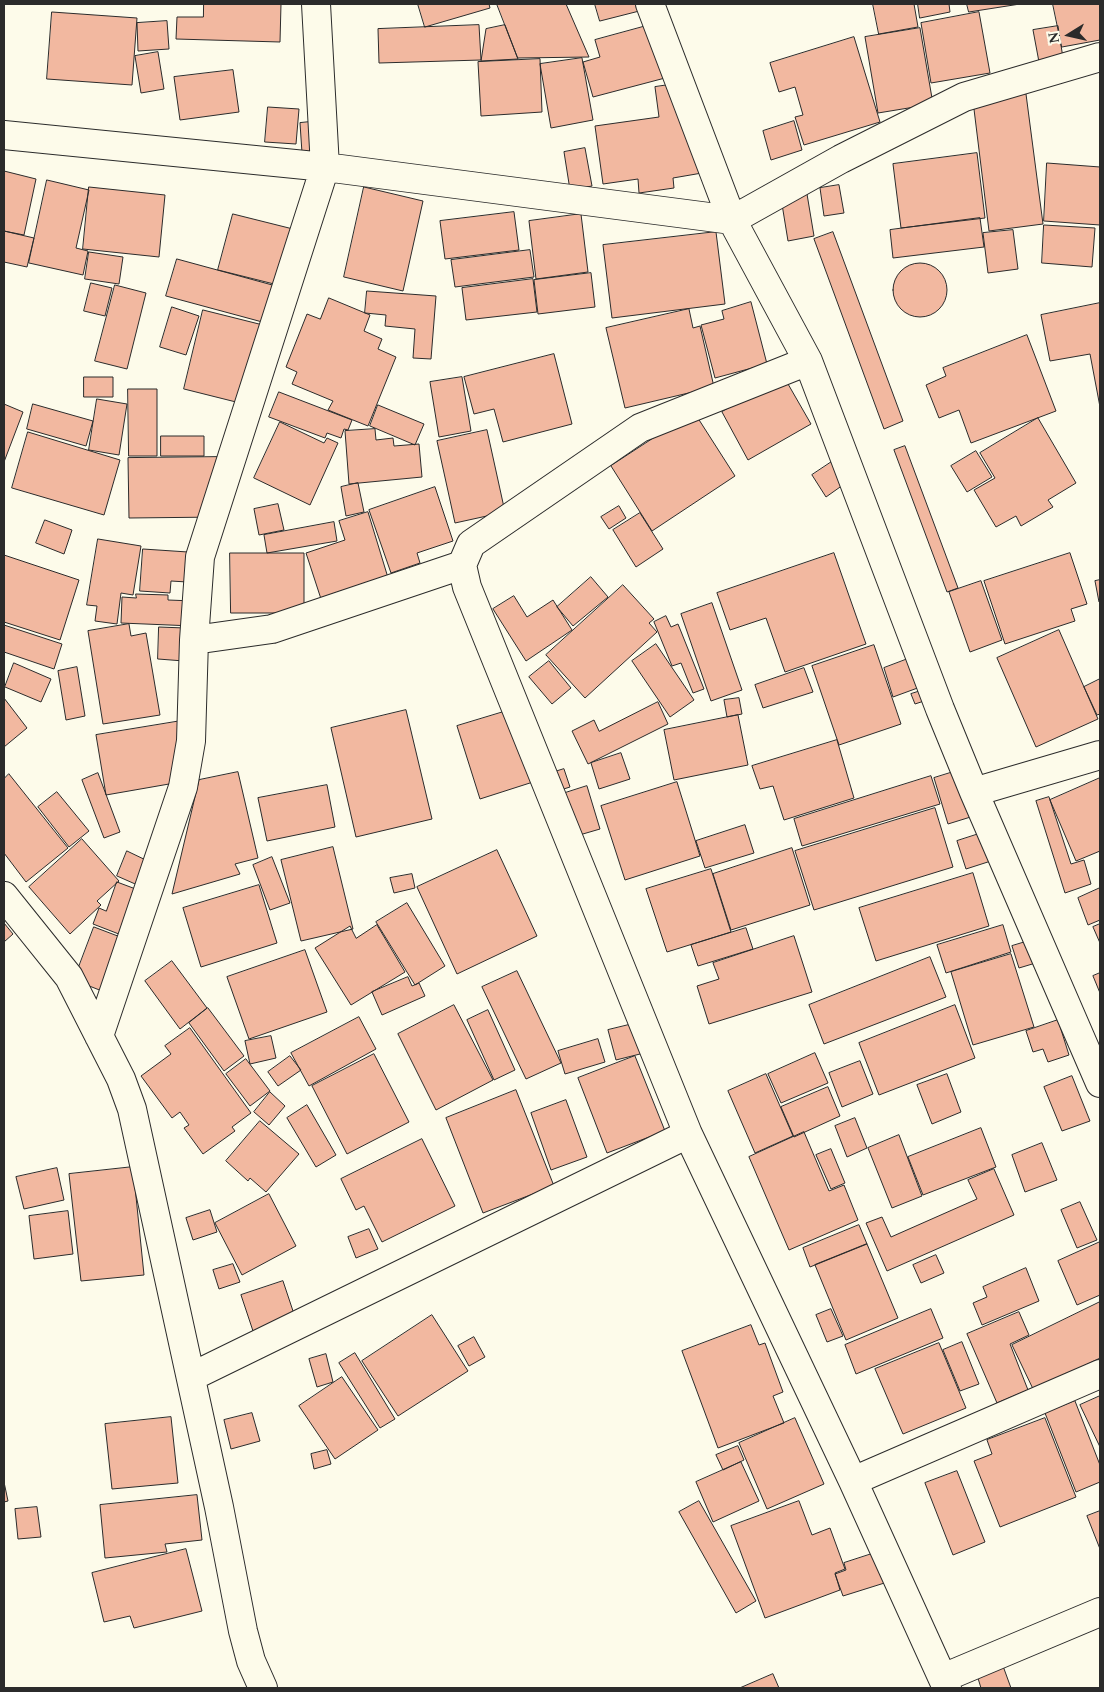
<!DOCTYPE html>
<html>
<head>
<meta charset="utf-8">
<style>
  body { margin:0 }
  #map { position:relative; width:1104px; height:1692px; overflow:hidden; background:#fdfbea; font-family:Spectral,serif }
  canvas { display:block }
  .frame { position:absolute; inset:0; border:5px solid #2b2b2b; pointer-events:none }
  .north { position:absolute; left:1044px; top:10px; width:50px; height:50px; -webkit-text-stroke:4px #fdfbea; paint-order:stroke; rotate:260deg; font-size:14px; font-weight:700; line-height:20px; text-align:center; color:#2b2b2b }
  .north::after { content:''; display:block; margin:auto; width:18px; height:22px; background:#2b2b2b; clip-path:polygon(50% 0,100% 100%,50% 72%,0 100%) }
</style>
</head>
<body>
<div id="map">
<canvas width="1104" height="1692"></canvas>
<div class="frame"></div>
<div class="north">N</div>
</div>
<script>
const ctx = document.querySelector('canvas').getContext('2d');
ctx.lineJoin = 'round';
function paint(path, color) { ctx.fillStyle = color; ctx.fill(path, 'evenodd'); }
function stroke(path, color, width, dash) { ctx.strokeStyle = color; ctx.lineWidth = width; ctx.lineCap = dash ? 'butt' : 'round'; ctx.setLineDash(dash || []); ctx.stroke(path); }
const building = new Path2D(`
  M204,4h77l-1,38 -104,-3 1,-22h26z
  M418,4h71l1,4 -65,19z
  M497,4h69l23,53 -71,1z
  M595,4h59l1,3 -55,14z
  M873,4h41l4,23 -39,7z
  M918,4h31l1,8 -30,6z
  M967,4h53l-51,8z
  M1053,4h47v36l-38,7z
  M52,12l85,6 -5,67 -85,-6z
  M979,12l11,61 -59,10 -10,-60z
  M167,21l2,28 -31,2 -1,-28z
  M479,25l2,35 -102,3 -1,-34z
  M505,25l13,34 -37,2 5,-32z
  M650,25l15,53 -72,19 -10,-35 17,-5 -5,-17z
  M1058,26l5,32 -24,4 -6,-32z
  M920,28l13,76 -55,9 -13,-76z
  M854,37l26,85 -76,23 -9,-28 8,-2 -8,-28 -16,5 -9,-29z
  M158,52l6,37 -23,4 -6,-37z
  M582,58l11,62 -42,8 -11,-64z
  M540,59l2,53 -61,4 -3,-54z
  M233,70l6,42 -59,8 -6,-43z
  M689,82l13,91 -29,5 1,10 -35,5 -1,-14 -35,5 -8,-58 64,-9 -4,-30z
  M1026,94l17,130 -54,7 -16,-130z
  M268,107l31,2 -3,35 -31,-2z
  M330,120l3,30 -31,3 -2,-30z
  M794,121l8,29 -31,10 -8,-29z
  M585,148l7,38 -22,4 -6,-38z
  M977,153l8,65 -84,10 -8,-64z
  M1047,163l53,4v58l-56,-4z
  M4,171l32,8 -12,56 -20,-4z
  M47,180l42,10 -13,58 12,3 -5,24 -54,-12z
  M839,185l5,28 -20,3 -4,-28z
  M89,187l76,8 -6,62 -76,-8z
  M364,187l59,14 -20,90 -59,-14z
  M807,194l7,42 -26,5 -7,-43z
  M514,212l5,38 -74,9 -5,-38z
  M233,214l60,15 -15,56 -60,-15z
  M581,214l7,58 -52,7 -7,-58z
  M980,218l4,29 -91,11 -3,-28z
  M1044,225l51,3 -3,39 -50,-4z
  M1013,230l5,39 -30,4 -5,-40z
  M4,231l30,7 -7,29 -23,-5z
  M716,232l9,72 -113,14 -9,-73z
  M833,232l70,189 -19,8 -70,-190z
  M530,250l4,27 -79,10 -4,-27z
  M89,252l34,5 -4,27 -34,-5z
  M177,259l99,27 -10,37 -100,-27z
  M893 290a27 27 0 1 1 54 0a27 27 0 1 1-54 0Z
  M591,273l4,34 -57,7 -4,-34z
  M533,279l4,33 -71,8 -4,-32z
  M91,283l21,5 -7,28 -21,-5z
  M115,285l31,8 -19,76 -32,-8z
  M367,291l69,5 -5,63 -18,-1 2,-29 -30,-3 1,-11 -21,-2z
  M329,298l41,17 -6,16 18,8 -4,10 18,8 -28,69 -40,-16 5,-9 -41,-17 5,-12 -11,-5 21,-53 13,5z
  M751,302l16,62 -52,14 -14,-53 23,-6 -2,-8z
  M1100,303v104l-10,-53 -40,7 -9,-46z
  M172,307l27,9 -13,39 -26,-8z
  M689,309l4,19 7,-2 14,61 -89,21 -19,-80z
  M203,310l60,15 -19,79 -60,-15z
  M1027,335l29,76 -85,32 -12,-33 -20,8 -13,-33 20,-9 -3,-8z
  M554,354l18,70 -69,18 -9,-33 -20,5 -10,-37z
  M84,377h29v20h-29z
  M462,377l9,54 -32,6 -9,-55z
  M784,377l27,47 -63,36 -26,-48z
  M128,389h29v67h-28z
  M279,392l73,28 -4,10 -4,-1 -3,9 -14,-5 -2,5 -56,-21z
  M97,399l30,5 -8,51 -30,-5z
  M4,404l19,8 -19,50z
  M33,404l60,17 -7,25 -59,-17z
  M378,405l46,19 -9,21 -45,-19z
  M694,412l41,64 -83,55 -41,-65z
  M1038,418l38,65 -28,17 5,7 -32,19 -5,-10 -20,11 -22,-37 21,-12 -15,-25z
  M280,422l44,21 3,-5 11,5 -28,62 -56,-27z
  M375,429l1,11 17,-2 1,8 25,-2 3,33 -73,7 -4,-53z
  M487,430l18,82 -50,11 -18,-82z
  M28,432l92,28 -16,55 -92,-27z
  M161,436h43v20h-43z
  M905,446l53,142 -11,4 -53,-142z
  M976,451l16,26 -25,15 -16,-26z
  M220,457l1,60 -92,1 -1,-60z
  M836,459l14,21 -24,17 -14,-22z
  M358,483l6,29 -18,4 -5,-29z
  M435,487l18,54 -36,12 3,10 -29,10 -22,-63z
  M278,504l6,26 -25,5 -5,-26z
  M619,506l7,12 -17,11 -8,-12z
  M368,512l21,69 -67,21 -16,-49 39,-13 -6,-19z
  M640,513l23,36 -27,18 -23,-37z
  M45,520l27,10 -8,24 -28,-11z
  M334,522l3,19 -70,12 -3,-18z
  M98,539l43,7 -8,49 -12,-2 -4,31 -22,-3 2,-15 -10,-1z
  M143,549l45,3 -1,30 -16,-1 -1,12 -30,-2z
  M230,553h74v60h-73z
  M834,553l32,91 -81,28 -19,-54 -36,12 -13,-37z
  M1070,553l17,51 -16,5 4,12 -70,23 -21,-63z
  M4,555l75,25 -19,60 -56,-18z
  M591,577l17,20 -35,29 -16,-19z
  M1100,580v22h-1l-4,-21z
  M981,581l21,59 -32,12 -21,-60z
  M623,585l31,34 -5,4 8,9 -72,66 -39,-43z
  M136,594l32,1v5l26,1 -1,25 -72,-3 1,-26 14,1z
  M514,596l13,21 26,-17 19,30 -46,31 -33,-52z
  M712,603l30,87 -31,11 -30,-87z
  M666,616l5,11 7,-3 26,65 -11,4 -12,-30 -9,3 -18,-44z
  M129,624l2,12 15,-3 14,82 -57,9 -15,-93z
  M4,625l58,19 -8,25 -50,-17z
  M159,627l26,1 -1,33 -26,-2z
  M1059,630l39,89 -62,28 -39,-89z
  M656,644l38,56 -24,17 -38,-56z
  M874,645l27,79 -62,21 -27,-79z
  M913,657l10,29 -30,11 -9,-29z
  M549,661l22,27 -19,16 -23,-27z
  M14,663l37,16 -10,23 -36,-15z
  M77,667l8,49 -19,4 -8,-49z
  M804,668l9,24 -50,16 -8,-23z
  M1100,679v35l-3,1 -13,-28z
  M924,690l3,10 -12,4 -4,-10z
  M4,698l23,30 -23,19z
  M739,698l3,16 -15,3 -3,-17z
  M658,702l10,22 -80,40 -16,-33 22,-11 5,11z
  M406,710l26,109 -76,18 -25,-109z
  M510,710l23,72 -53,17 -23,-73z
  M738,715l10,50 -74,15 -10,-50z
  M181,721l11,59 -86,15 -10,-60z
  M837,740l17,58 -70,22 -11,-34 -13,3 -8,-23z
  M621,753l9,26 -31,10 -8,-26z
  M564,769l6,18 -19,6 -6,-18z
  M963,769l14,46 -29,9 -14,-46z
  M238,772l20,86 -23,6 5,10 -68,20 27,-114z
  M98,773l22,59 -16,6 -22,-58z
  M9,774l59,74 -42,34 -22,-29v-74z
  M931,776l9,28 -138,42 -8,-27z
  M1100,778v73l-24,10 -26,-61z
  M677,782l23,74 -75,24 -24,-74z
  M327,785l8,42 -68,14 -9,-43z
  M587,786l13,43 -24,7 -14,-42z
  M57,792l32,39 -20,16 -31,-40z
  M1049,797l22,67 13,-4 7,24 -26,9 -29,-92z
  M935,808l18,59 -139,43 -19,-59z
  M745,825l9,28 -49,15 -9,-27z
  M985,832l9,28 -28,9 -9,-28z
  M82,839l37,42 -22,20 4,4 -31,29 -41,-47z
  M333,847l20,82 -52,12 -20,-81z
  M792,848l18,57 -79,25 -18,-56z
  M497,850l40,86 -80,38 -40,-87z
  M127,851l25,12 -10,24 -25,-11z
  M272,857l18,46 -20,7 -17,-45z
  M711,869l20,63 -64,20 -21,-63z
  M973,873l16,53 -113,35 -17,-53z
  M412,874l3,14 -21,5 -4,-15z
  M117,882l24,9 -17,45 -31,-12 6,-16 7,3z
  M259,885l18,58 -76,24 -18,-59z
  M1100,888v32l-12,5 -10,-27z
  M407,903l38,63 -30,19 -39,-63z
  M4,923l9,11 -9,8z
  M1100,924v19l-7,-16z
  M377,925l28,47 -54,33 -36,-57 35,-22 6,12z
  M1003,925l8,27 -65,21 -9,-28z
  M94,927l29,11 -21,53 -28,-11z
  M746,928l7,21 -55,17 -7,-21z
  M794,936l18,56 -103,32 -12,-38 22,-7 -6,-16z
  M1032,940l7,22 -20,6 -7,-22z
  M305,950l22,62 -78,27 -22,-62z
  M1011,954l23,73 -61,18 -22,-73z
  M930,957l16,40 -122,47 -15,-39z
  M172,961l35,47 -27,21 -35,-48z
  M517,971l44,92 -35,16 -44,-92z
  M1100,973v20l-7,-17z
  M408,977l4,9 7,-3 6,13 -43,19 -10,-23z
  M454,1005l39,75 -57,30 -38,-76z
  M955,1005l20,53 -96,37 -20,-52z
  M208,1008l36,48 -20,15 -35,-48z
  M488,1010l27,60 -21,10 -27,-60z
  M359,1017l17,32 -67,37 -18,-33z
  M1058,1020l11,35 -21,7 -5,-13 -10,3 -7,-21z
  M641,1022l7,30 -32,8 -8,-30z
  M190,1028l61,85 -19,14 3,4 -32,23 -19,-26 5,-3 -9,-13 -8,6 -31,-42 30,-22 -6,-8z
  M271,1036l5,22 -26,6 -5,-23z
  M598,1039l7,23 -40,12 -7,-23z
  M815,1053l13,30 -47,20 -13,-29z
  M374,1054l35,68 -62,32 -35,-68z
  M290,1056l11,14 -23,16 -10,-14z
  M635,1056l30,75 -58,22 -29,-75z
  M246,1059l24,32 -20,15 -24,-32z
  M860,1061l13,33 -31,13 -13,-34z
  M766,1074l27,62 -38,17 -27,-62z
  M947,1074l14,38 -29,12 -15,-39z
  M1072,1076l18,45 -28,10 -18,-44z
  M828,1087l12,29 -46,21 -13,-30z
  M516,1090l38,96 -71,27 -37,-95z
  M270,1092l15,14 -16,19 -15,-13z
  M566,1100l21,57 -36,13 -20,-57z
  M307,1105l29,50 -20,12 -29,-49z
  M855,1118l12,30 -20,9 -12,-31z
  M260,1121l39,33 -33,38 -16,-14 -2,3 -22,-20z
  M981,1128l15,39 -73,28 -15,-38z
  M804,1132l25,59 15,-6 14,35 -69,30 -40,-93z
  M899,1135l23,61 -30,12 -24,-60z
  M422,1139l33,67 -73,36 -18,-36 -8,4 -15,-31z
  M1042,1143l15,37 -32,12 -13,-37z
  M831,1149l14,34 -14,6 -15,-34z
  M133,1167l11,108 -63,6 -12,-107z
  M57,1168l7,32 -40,9 -8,-32z
  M994,1169l20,46 -127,56 -21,-48 16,-6 9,20 86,-38 -9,-19z
  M269,1194l27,52 -54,29 -27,-52z
  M1080,1202l17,38 -20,8 -16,-38z
  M210,1210l7,22 -24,8 -7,-22z
  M68,1211l5,43 -39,5 -5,-43z
  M859,1225l8,19 -57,23 -7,-19z
  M369,1229l9,20 -22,9 -8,-21z
  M1100,1242v53l-23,10 -19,-44z
  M867,1244l31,74 -52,22 -31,-75z
  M936,1255l8,18 -23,10 -8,-18z
  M233,1264l7,18 -21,7 -6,-19z
  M1026,1268l13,33 -57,24 -9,-22 14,-6 -4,-10z
  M283,1281l15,45 -42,14 -15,-45z
  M1100,1302v56l-66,33 -22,-46z
  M831,1309l12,27 -16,6 -11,-27z
  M931,1309l12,29 -87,36 -11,-29z
  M1019,1312l10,23 -19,9 18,46 -31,13 -30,-69z
  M432,1315l36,56 -70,45 -36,-55z
  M751,1325l8,20 6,-2 18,49 -10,4 11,27 -66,25 -36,-97z
  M474,1337l11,20 -16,9 -11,-20z
  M962,1342l17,42 -19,7 -17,-41z
  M939,1343l27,65 -63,26 -28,-65z
  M355,1353l40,66 -15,9 -41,-65z
  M326,1354l7,28 -16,5 -8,-28z
  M342,1377l36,53 -43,29 -36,-53z
  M1100,1396v51l-20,-42z
  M1075,1401l25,64v17l-24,10 -31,-79z
  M252,1413l8,28 -29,8 -7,-29z
  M171,1417l7,66 -66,6 -7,-65z
  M795,1418l29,66 -57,25 -28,-66z
  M1045,1418l31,79 -76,30 -26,-66 18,-7 -5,-14z
  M738,1446l6,14 -21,10 -7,-15z
  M327,1450l4,14 -17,5 -3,-15z
  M741,1462l18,39 -46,21 -17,-40z
  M957,1471l28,71 -32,13 -28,-72z
  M4,1482l4,19 -4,1z
  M197,1495l5,45 -37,4 2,8 -62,6 -5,-53z
  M699,1501l57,100 -20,12 -57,-101z
  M799,1501l13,34 18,-7 15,41 -10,4 5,17 -75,28 -34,-92z
  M37,1507l4,30 -23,2 -3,-30z
  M1100,1511v38l-13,-33z
  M186,1549l16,62 -68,17 -4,-12 -26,6 -12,-49z
  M884,1550l10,30 -51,16 -8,-22 11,-4 -2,-7z
  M1003,1666l8,22h-30l-4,-13z
  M773,1674l6,14h-39z`);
paint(building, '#f2b8a0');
stroke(building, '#2b2b2b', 1);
const minor = new Path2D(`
  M650,4l82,216 76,141 132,348 34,83 126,291
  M4,135l321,32 407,53 109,-61 123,-62 136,-40
  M808,361l-168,67 -169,116 -9,21 5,22 221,547 165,347 94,207
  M194,640l78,-11 190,-64
  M974,792l126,-37
  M4,896l65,81 52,102 11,30 87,398 24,124 8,30 12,27
  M99,1036l84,-249 8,-46 3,-101 6,-83 125,-390 -9,-163
  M191,1377l497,-243
  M853,1481l247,-107
  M943,1678l157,-66`);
stroke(minor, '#2b2b2b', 30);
stroke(minor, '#fdfbea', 28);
</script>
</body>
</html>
